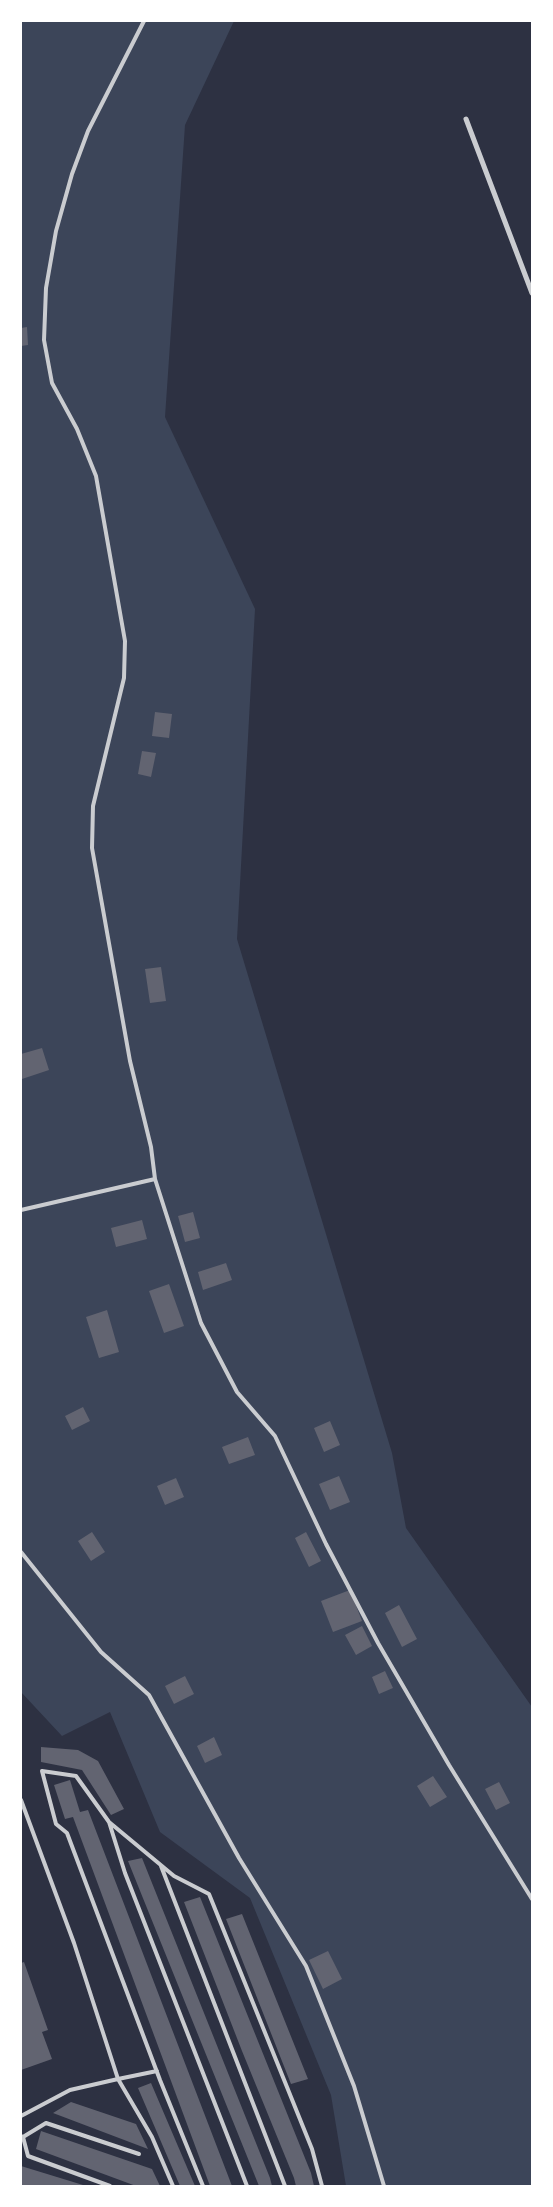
<!DOCTYPE html>
<html>
<head>
<meta charset="utf-8">
<style>
  body { margin:0 }
  #map { position:relative; width:553px; height:2207px; overflow:hidden; background:#2d3142; font-family:Helvetica,sans-serif }
  canvas { display:block }
  .frame { position:absolute; inset:0; border:22px solid #fff; pointer-events:none }
</style>
</head>
<body>
<div id="map">
<canvas width="553" height="2207"></canvas>
<div class="frame"></div>
</div>
<script>
const ctx = document.querySelector('canvas').getContext('2d');
ctx.lineJoin = 'round';
function paint(path, color) { ctx.fillStyle = color; ctx.fill(path, 'evenodd'); }
function stroke(path, color, width, dash) { ctx.strokeStyle = color; ctx.lineWidth = width; ctx.lineCap = dash ? 'butt' : 'round'; ctx.setLineDash(dash || []); ctx.stroke(path); }
paint(new Path2D(`
  M21,21h213l-49,104 -20,292 90,192 -18,330 155,514 14,75 126,179v479h-186l-15,-91 -81,-197 -90,-66 -50,-120 -48,24 -41,-44z`), '#3c4559');
paint(new Path2D(`
  M27,327l1,18 -7,1v-18z
  M155,712l17,2 -3,24 -17,-2z
  M142,751l14,2 -5,24 -13,-3z
  M161,967l5,34 -16,2 -5,-34z
  M42,1048l7,22 -27,9 -1,-25z
  M193,1212l7,26 -15,4 -7,-26z
  M142,1220l5,19 -31,8 -5,-19z
  M226,1263l6,17 -29,10 -5,-18z
  M169,1284l15,42 -20,7 -15,-42z
  M107,1310l12,42 -20,6 -13,-41z
  M83,1407l7,14 -18,9 -7,-14z
  M330,1421l10,24 -16,7 -10,-24z
  M248,1437l7,18 -26,9 -7,-17z
  M339,1476l11,26 -20,8 -11,-26z
  M176,1478l8,19 -19,8 -8,-19z
  M92,1532l13,20 -14,9 -13,-20z
  M306,1532l15,29 -12,6 -14,-29z
  M350,1590l12,31 -29,11 -12,-31z
  M399,1605l18,34 -15,8 -17,-34z
  M362,1626l10,20 -16,9 -11,-20z
  M385,1671l8,17 -14,6 -7,-17z
  M185,1676l9,18 -20,10 -9,-18z
  M214,1737l8,18 -17,8 -8,-17z
  M41,1747l37,3 20,11 26,48 -13,6 -29,-45 -41,-8z
  M433,1776l14,21 -17,10 -13,-21z
  M70,1780l10,32 8,-2 144,376h-22l-137,-369 -8,2 -11,-34z
  M499,1782l11,21 -14,7 -11,-21z
  M142,1858l128,320 2,8h-13l-131,-325z
  M200,1897l111,276 3,13h-18l-2,-8 -52,-127 -58,-149z
  M242,1914l66,165 -17,5 -65,-165z
  M328,1951l14,28 -19,10 -14,-29z
  M24,1962l24,68 -6,2 10,27 -31,11v-107z
  M151,2083l44,103h-15l-42,-98z
  M71,2102l65,22 12,25 -95,-36z
  M41,2131l111,38 8,17h-24l-100,-37z
  M21,2166l62,19v1h-62z`), '#626471');
stroke(new Path2D(`
  M155,1179l46,144 36,69 38,44 51,108 52,99 71,122 83,134
  M21,1210l134,-31 -4,-32 -21,-86 -38,-213 1,-42 31,-128 1,-37 -29,-165 -19,-47 -25,-46 -8,-43 2,-52 10,-57 16,-57 16,-43 56,-110
  M21,1552l80,100 48,43 90,163 67,108 48,120 30,100
  M21,1800l53,143 44,136 -48,11 -49,26
  M109,1822l16,51 122,313
  M161,1866l124,320
  M157,2071l-39,8 34,58 21,49
  M21,2136l2,1 5,19 82,30
  M23,2137l23,-14 93,31
  M203,2186l-43,-106 -93,-247 -11,-9 -14,-53 34,5 33,46 65,54 35,18 103,255 10,37`), '#caccd0', 4);
stroke(new Path2D(`
  M466,119l66,174`), '#caccd0', 5);
</script>
</body>
</html>
